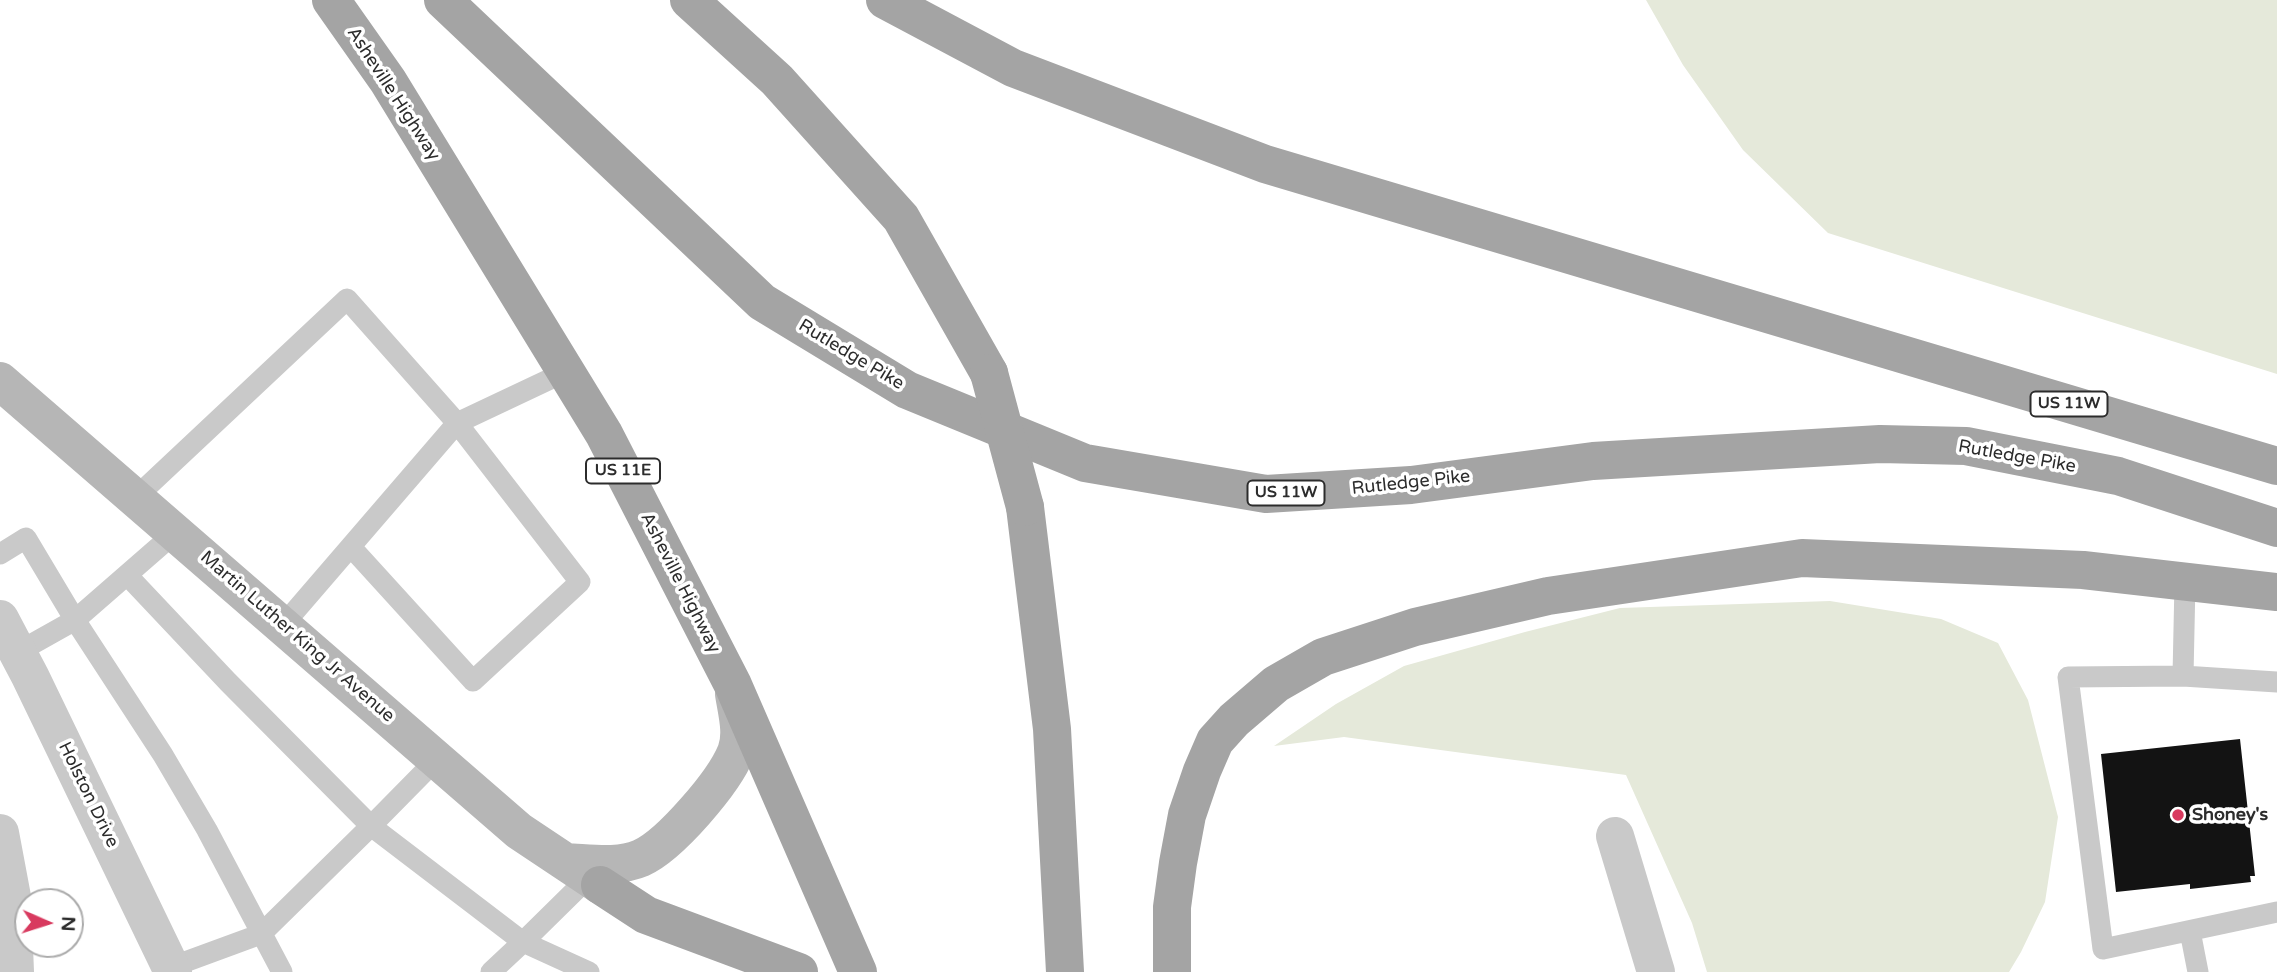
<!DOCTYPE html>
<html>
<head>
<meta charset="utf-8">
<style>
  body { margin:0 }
  #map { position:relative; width:2277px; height:972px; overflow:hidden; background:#fff; font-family:"Varela Round",sans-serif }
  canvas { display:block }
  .north { position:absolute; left:14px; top:888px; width:70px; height:70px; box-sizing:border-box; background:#fff; border:2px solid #ababab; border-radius:50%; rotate:93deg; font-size:19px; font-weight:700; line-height:28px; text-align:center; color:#2c2c2c }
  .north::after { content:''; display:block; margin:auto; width:24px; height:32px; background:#d83a5f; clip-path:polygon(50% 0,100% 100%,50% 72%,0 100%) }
</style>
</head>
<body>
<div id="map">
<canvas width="2277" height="972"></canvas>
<div class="north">N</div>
</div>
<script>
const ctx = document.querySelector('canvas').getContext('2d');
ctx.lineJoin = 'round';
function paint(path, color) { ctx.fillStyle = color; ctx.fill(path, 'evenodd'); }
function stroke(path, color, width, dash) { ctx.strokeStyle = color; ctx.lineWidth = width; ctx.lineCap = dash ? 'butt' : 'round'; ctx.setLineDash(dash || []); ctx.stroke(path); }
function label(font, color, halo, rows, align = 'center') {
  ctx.font = font + ' "Varela Round",sans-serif'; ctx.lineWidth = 7; ctx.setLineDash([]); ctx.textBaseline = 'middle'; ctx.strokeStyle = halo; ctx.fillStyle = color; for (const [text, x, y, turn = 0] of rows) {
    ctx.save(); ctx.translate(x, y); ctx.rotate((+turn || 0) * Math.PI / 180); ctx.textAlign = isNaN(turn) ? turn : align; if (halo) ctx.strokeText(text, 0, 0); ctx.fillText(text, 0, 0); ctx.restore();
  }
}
paint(new Path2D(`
  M1646,0h631v374l-449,-141 -85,-83 -60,-85z
  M1830,601l111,18 57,24 30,57 30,117 -13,85 -24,50 -12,20h-302l-15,-49 -66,-148 -282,-38 -70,9 62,-42 68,-38 121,-34 95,-24z`), '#e5e9da');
paint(new Path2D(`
  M2240,739l15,137h-5l1,6 -61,7v-5l-74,8 -15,-138z`), '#131313');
stroke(new Path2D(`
  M135,498l212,-199 110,124 123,159 -107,99 -122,-134
  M0,554l26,-16 49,82 101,-88
  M127,575l101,107 143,144 66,-67
  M2185,582l-2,94 -115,1 35,272 174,-37
  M283,625l174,-202 108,-51
  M18,652l57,-32 88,135 44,75 75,142
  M2183,676l94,6
  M2190,931l8,41
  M171,967l90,-33 110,-108 152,116 66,-65
  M491,972l32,-30 66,30`), '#c9c9c9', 21);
stroke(new Path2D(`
  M0,619l30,57 143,296
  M0,833l12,64 3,75
  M1615,836l41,136`), '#c9c9c9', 38);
stroke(new Path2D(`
  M0,381l519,450 81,54
  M566,862c24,1 52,6 75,-4 29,-13 83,-76 95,-106 7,-18 1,-39 -2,-58`), '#b6b6b6', 38);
stroke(new Path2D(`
  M331,0l57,81 216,353 129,251 125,287
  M443,0l319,302 145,88 178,73 181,31 145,-9 182,-24 287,-17 86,2 152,30 159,52
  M689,0l88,80 124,138 88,155
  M885,0l128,68 252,96 1012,302
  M1025,507l27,222 13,243
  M600,885l46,30 153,57
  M1172,972v-65l6,-44 9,-48 15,-44 13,-30 19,-21 42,-36 47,-27 92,-30 133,-31 254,-38 281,12 194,22`), '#a4a4a4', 38);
stroke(new Path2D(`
  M989,373l36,134`), '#a4a4a4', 38);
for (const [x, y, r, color] of [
  [2178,815,7,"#d83a5f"]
]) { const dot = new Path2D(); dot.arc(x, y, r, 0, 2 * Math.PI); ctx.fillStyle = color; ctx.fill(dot); stroke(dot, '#fff', 2.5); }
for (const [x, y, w] of [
  [2069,404,77],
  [623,471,74],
  [1286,493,77]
]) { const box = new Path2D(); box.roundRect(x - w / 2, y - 12.5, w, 25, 5); ctx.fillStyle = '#fff'; ctx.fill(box); stroke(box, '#2c2c2c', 2); }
label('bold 16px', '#2c2c2c', null, [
  ["US 11W",2069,404],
  ["US 11E",623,471],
  ["US 11W",1286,493]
]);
label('18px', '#2c2c2c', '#fff', [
  ["Asheville Highway",393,94,57],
  ["Rutledge Pike",851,355,31],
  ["Rutledge Pike",2017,457,10],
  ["Rutledge Pike",1411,483,-6],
  ["Asheville Highway",680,583,63],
  ["Martin Luther King Jr Avenue",297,637,41],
  ["Holston Drive",88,795,64]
]);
label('bold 18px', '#2c2c2c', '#fff', [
  ["Shoney's",2192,815]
], 'left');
</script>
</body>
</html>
